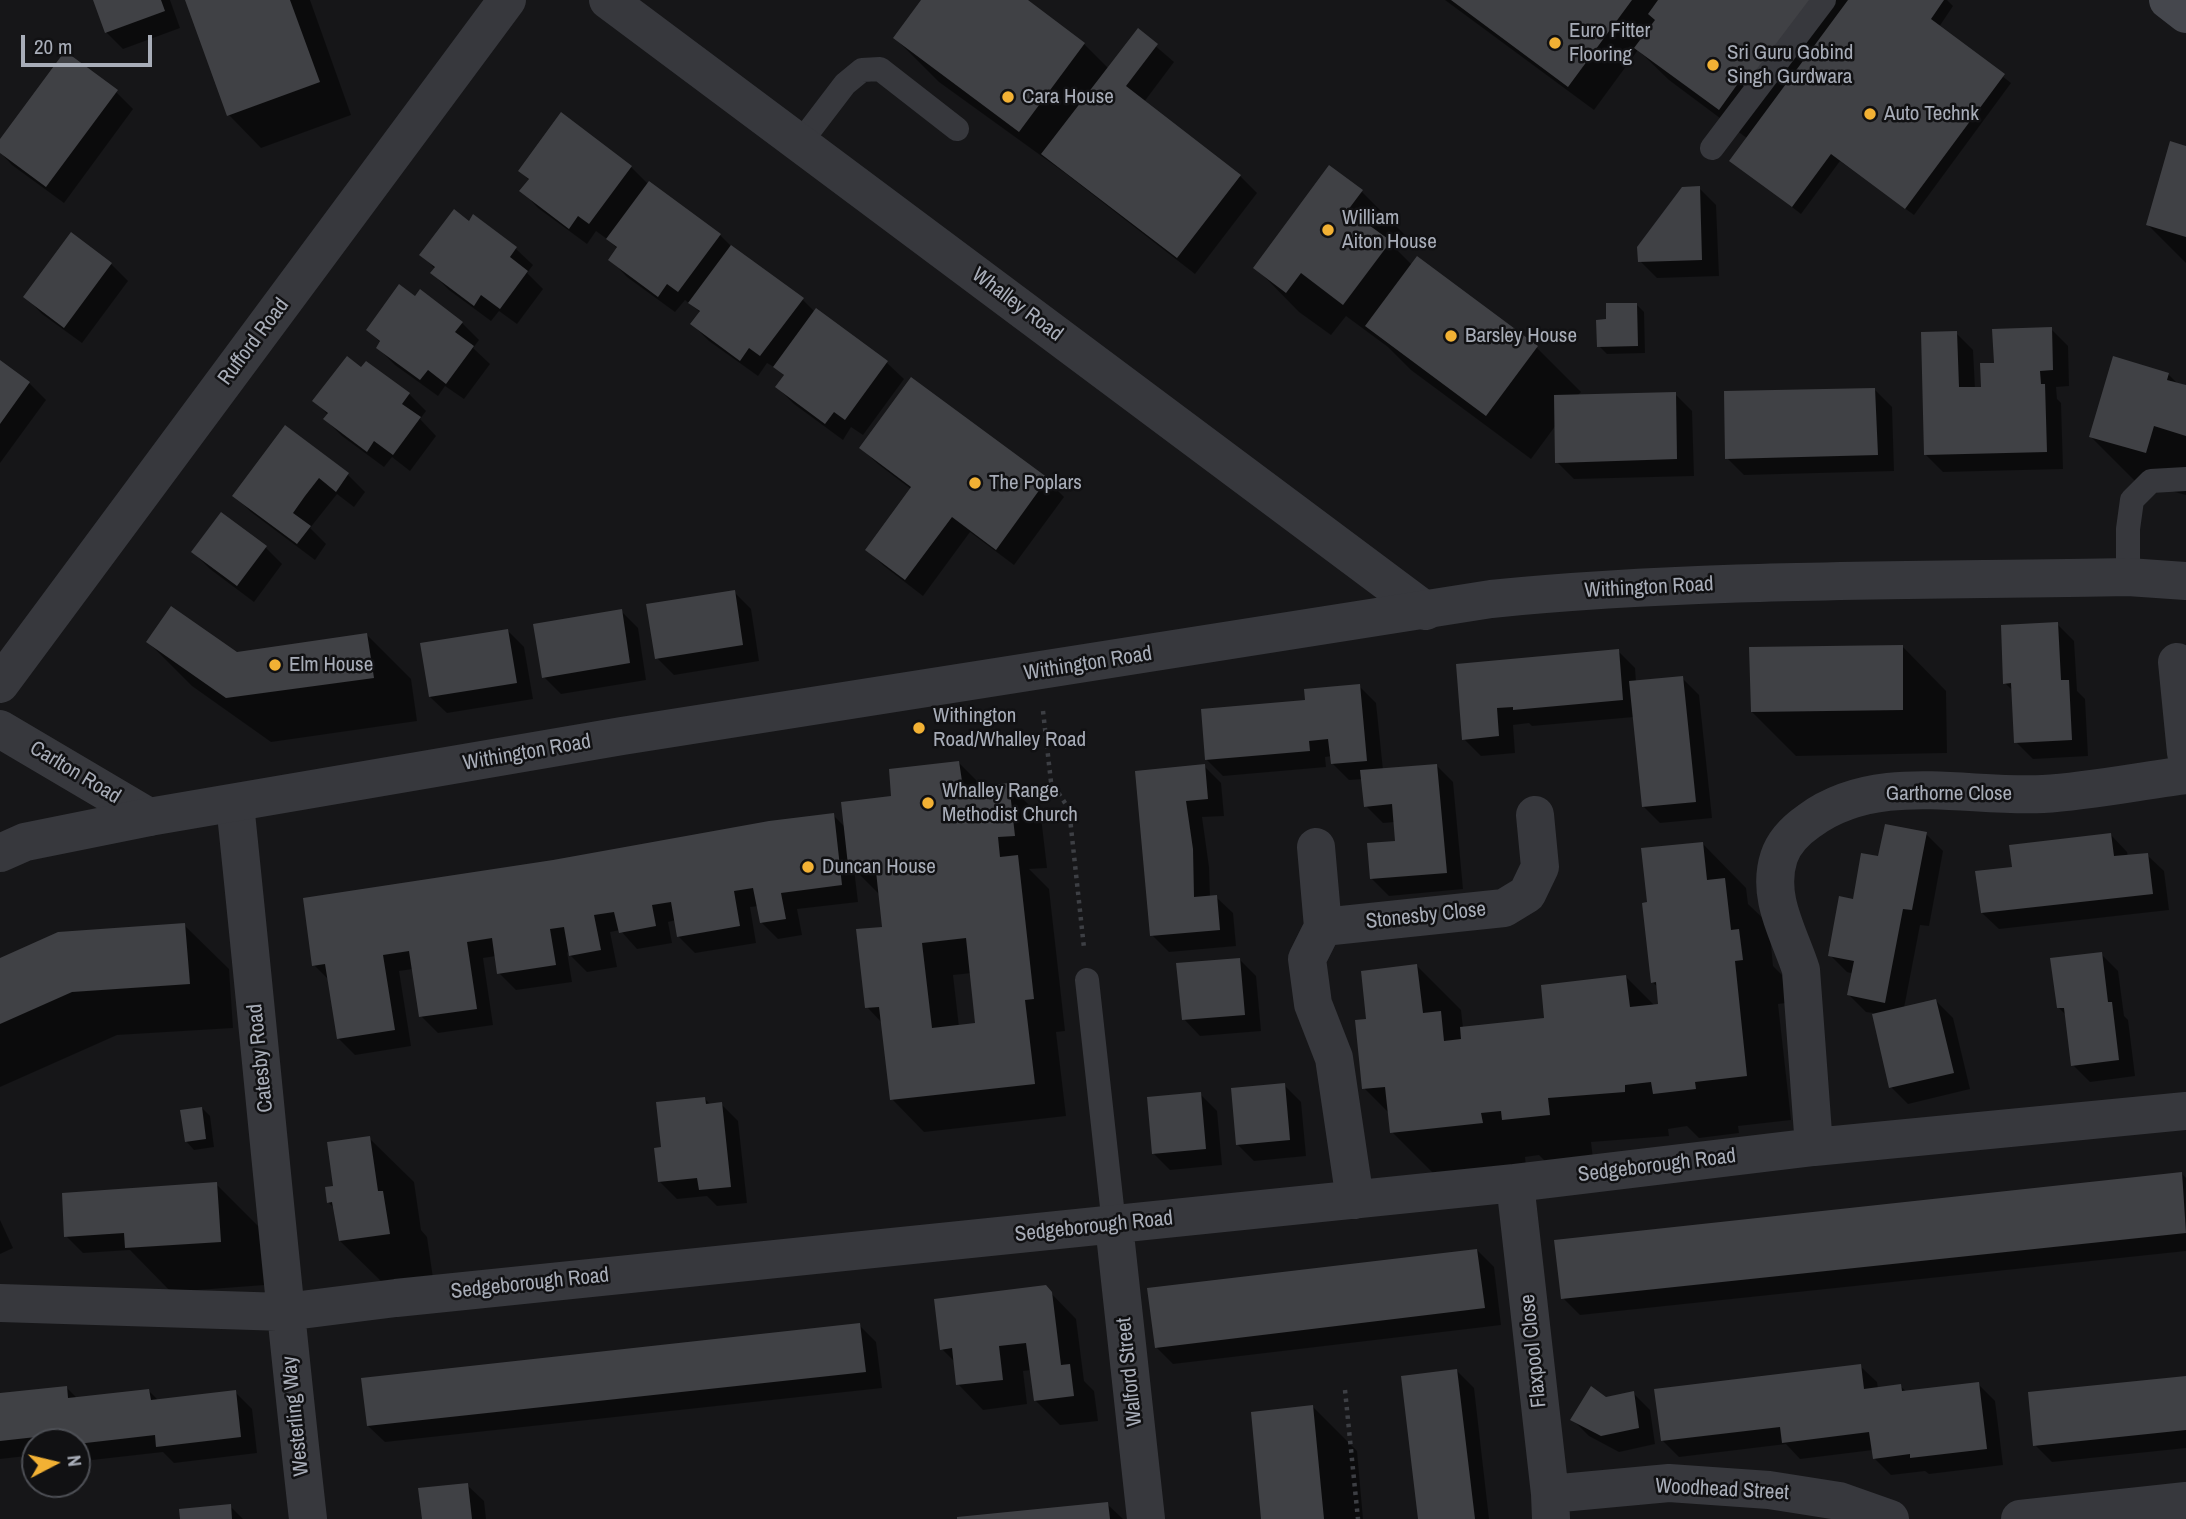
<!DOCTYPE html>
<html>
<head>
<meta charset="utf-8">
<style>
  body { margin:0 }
  #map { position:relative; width:2186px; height:1519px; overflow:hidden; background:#161618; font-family:"Archivo Narrow",sans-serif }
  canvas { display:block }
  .north { position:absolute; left:21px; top:1428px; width:70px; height:70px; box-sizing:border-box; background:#111113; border:2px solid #4d4f55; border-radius:50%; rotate:83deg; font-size:19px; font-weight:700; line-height:28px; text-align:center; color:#a8adb8 }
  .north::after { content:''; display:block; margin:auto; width:24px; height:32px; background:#f2b134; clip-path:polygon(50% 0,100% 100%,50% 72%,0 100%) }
  .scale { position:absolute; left:21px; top:35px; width:131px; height:32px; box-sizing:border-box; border:4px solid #a8adb8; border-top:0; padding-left:9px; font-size:21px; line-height:24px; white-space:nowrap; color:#a8adb8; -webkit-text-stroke:5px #111113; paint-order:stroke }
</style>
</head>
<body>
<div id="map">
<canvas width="2186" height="1519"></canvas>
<div class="north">N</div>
<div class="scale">20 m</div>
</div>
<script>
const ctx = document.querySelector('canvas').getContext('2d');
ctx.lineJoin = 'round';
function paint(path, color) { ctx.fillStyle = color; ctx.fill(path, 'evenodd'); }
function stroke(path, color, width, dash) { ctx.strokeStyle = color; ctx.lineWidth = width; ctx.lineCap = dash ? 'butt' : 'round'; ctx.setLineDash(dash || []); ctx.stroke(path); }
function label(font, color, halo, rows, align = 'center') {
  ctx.font = font + ' "Archivo Narrow",sans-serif'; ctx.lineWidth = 5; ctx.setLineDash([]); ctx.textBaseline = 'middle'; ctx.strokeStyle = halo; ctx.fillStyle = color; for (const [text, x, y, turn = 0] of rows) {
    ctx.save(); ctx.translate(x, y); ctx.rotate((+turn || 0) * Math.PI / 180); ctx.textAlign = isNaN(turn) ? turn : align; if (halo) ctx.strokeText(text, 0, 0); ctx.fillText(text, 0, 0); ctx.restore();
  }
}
paint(new Path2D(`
  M95,0h75l10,28 -57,21 -17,-17z
  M187,0h123l41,115 -90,33 -32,-33z
  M923,0h102l59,44 25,25 29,-38 36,31 -30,40 96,74 17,17 -62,81 -130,-101 -126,-91 -44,-44z
  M1445,0h502l6,6 -14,21 72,56 -97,132 -74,-54 -39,53 -69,-53 16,-22 -79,-59 -31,-30 -44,60z
  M116,92l17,17 -69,94 -52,-38 -12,-13v-10z
  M2186,148v115l-38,-38z
  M631,167l17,17 72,51 12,12 70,52 13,13 72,51 17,16 -41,56 -12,-8 -8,13 -49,-36 -17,-17 8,-10 -6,-7 -12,-7 -9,13 -49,-35 -17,-17 9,-11 -6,-5 -10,-8 -10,12 -48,-35 -16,-17 7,-11 -11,-10 -11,-8 -9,13 -49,-36 -16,-17 8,-10 -10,-10z
  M1699,188l17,17 3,71 -62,2 -17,-17z
  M1362,192l44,44 -10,13 16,16 5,-7 120,90 44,44 -4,4 98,-2 17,17 2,65 -120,3 -17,-17 -1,-37 -25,34 -120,-89 -23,-23 -42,-31 -15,19 -32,-23 -44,-45z
  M474,217l42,32 17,16 -6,8 16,16 -26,35 -18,-13 -8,10 -42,-31 -17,-17 3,-4 -13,-14 47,-32z
  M111,264l17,17 -46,62 -40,-29 -16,-17z
  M415,298l47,25 17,17 -6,8 17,16 -26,35 -19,-13 -7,10 -43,-31 -17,-17 3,-5 -13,-13z
  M1636,304l8,8 1,41 -38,1 -8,-8 9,-25z
  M2051,329l17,17 1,40 -13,1 1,12 4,4 2,66 -120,3 -17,-17 30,-122 17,17 2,39h8l12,-25z
  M0,362l29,21 17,17 -46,63z
  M367,363l42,31 17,17 -6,8 16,17 -26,35 -18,-14 -8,10 -42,-31 -17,-17 3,-4 -13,-14 47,-32z
  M2168,374l11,11 7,2v108l-51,-14 -44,-44z
  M911,380l136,100 17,17 -50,68 -44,-33 -47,64 -39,-30 -17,-16 44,-61 -33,-25 -17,-16z
  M1875,390l17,17 2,64 -150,4 -17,-17z
  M285,427l63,48 17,17 -11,15 -17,-13 -27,34 16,16 -11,16 -64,-48 -16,-16z
  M265,547l17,17 -28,38 -44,-33 -17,-17z
  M734,592l17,17 8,52 -85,14 -17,-17z
  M621,611l17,17 8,52 -85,14 -17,-17z
  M2057,624l17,17 3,50 8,8 3,57 -55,3 -17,-17 -3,-51 -8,-8z
  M507,630l17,17 9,52 -86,14 -17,-16z
  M367,635l44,44 6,42 -146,21 -79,-56 -44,-44 88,12z
  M1902,646l44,45 1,62 -151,3 -44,-44z
  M1618,651l17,17 1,14 46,-4 17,17 13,123 -52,5 -17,-17 -9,-89 -102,9 -3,-3 -16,2 2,28 -34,3 -17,-17 -6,-74z
  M1359,686l17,17 7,67 53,-5 17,17 10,107 -74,7 -17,-17 25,-37 -2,-20 -12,1 -17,-17 -3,-27 -14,1 -17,-17v-7l-7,1 1,10 -103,9 -17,-17 101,-57z
  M959,763l25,25 25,-3 32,32 6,51 -18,1 20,20 16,142 -9,1 10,84 -142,16 -32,-33 -9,-75 -16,-17 17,-79 -4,-33 -26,-26 4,33 -61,7 5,26 -24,4 -17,-17 -2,-16 -9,1 6,36 -61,10 -17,-17 -2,-16 -8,2 4,21 -35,6 -17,-19 -10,2 7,35 -30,5 -20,-20 5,30 -56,8 -17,-17 -3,-17 -13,2 10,67 -55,8 -17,-17 -8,-47 -14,2 12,75 -56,9 -17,-17 -8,-57 -16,-16 519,-150 13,13 47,-30zM972,973l5,52 -18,2 -6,-52z
  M1204,766l17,17 3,33 -22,1 7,50 1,30h6l17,16 3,33 -67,6 -17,-17 -15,-163z
  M1926,834l17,17 -14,75 -9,-1 -16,83 32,-7 17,17 17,71 -62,15 -17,-17 -18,-74 -7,-1 -17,-17 5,-21 -7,-2 -17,-17 24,-54 26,-43z
  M2111,835l16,17 1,5 19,-2 17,16 5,39 -170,19 -17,-16z
  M1702,843l44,45 2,16 21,20 4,42 9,9 4,28 -8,1 13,116 -53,6 1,7 -40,5 -12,-12 -19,3 1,7 -78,6 2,17 -45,5 -9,-9 -14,2 1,9 -90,10 -44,-44 -2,-18 -26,-26 53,-122 44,44 2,18 83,-9 80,-42 29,29 5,-1 -2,-18 -6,-5 -3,-78z
  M184,925l45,44 4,59 -116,7 -117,52v-127z
  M2101,954l17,17 6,45 4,4 7,56 -45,6 -17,-17 -6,-49 -9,-9z
  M1239,959l17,17 5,55 -61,5 -16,-17z
  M1284,1085l17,17 5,54 -52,5 -17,-17z
  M1200,1094l17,17 5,54 -52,5 -17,-17z
  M705,1099l6,6 10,-1 17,17 9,82 -30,3 -10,-10 -30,3 -17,-17 3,-34z
  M202,1108l8,8 4,31 -20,3 -8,-9z
  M369,1138l45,44 7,48 6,7 6,41 -48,7 -45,-44 -5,-32 -7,-7z
  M2182,1174l4,4v73l-606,64 -17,-17z
  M216,1184l44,44 5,57 -94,7 -41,-42 -47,3 -17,-17z
  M0,1220l13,28 -13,6z
  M1477,1250l17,17 7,58 -328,39 -17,-17z
  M1045,1287l31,32 8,62 10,10 4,30 -38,4 -25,-25 -4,-30 -8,1 4,33 -44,6 -25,-26 -3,-22 -13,-13z
  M859,1325l17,17 6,46 -497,54 -17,-16z
  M1860,1366l17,16 1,7 22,-3 7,6 71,-8 17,17 8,64 -74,9 -4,-3 -34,4 -17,-17 -1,-8 -73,9 -14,-15 -107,13 -17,-17z
  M1457,1371l17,17 15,131h-69z
  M2186,1377v71l-134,14 -17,-17z
  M66,1387l11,11 72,-7 10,10 76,-9 17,17 5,44 -83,10 -11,-11 -71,8 -10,-10 -5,1v-9h-42v13l-35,4v-64z
  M1633,1393l17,17 5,34 -36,8 -30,-16 -17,-17 33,-20z
  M1313,1407l44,44 6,68h-100z
  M467,1485l17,16 2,18h-63z
  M1107,1504l16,15h-166z
  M230,1506l13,13h-61z`), '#0007');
paint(new Path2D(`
  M93,0h68l4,11 -60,22z
  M185,0h105l30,82 -93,34z
  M921,0h107l57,43 -66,89 -126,-94z
  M1451,0h181l-64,87z
  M1658,0h158l-67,90 -10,-8 -20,28 -85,-62 21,-28 -7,-6z
  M1848,0h96l-13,19 74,55 -100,135 -74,-55 -39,53 -63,-46z
  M1138,28l20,16 -32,42 115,89 -64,83 -136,-104z
  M65,51l53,39 -72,97 -46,-34v-14z
  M561,112l71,54 -43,58 -11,-8 -9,13 -50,-38 10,-12 -11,-8z
  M2170,141l16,5v91l-40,-12z
  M1329,165l34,25 -15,20 43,31 -48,64 -42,-32 -15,20 -33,-25z
  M649,181l72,53 -43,58 -11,-8 -9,13 -50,-37 9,-13 -11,-8z
  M1700,186l2,74 -64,2 -1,-15 45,-60z
  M454,209l15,12 4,-7 44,33 -7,10 18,14 -28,38 -19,-14 -7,11 -44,-33 5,-6 -16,-12z
  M71,232l41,31 -48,65 -41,-31z
  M731,245l73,53 -44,58 -11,-8 -9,13 -50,-37 10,-13 -12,-8z
  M1417,256l121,90 -52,70 -121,-90z
  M399,284l16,12 5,-7 43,33 -8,10 19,14 -28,38 -18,-14 -8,10 -44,-32 4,-7 -14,-11z
  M1606,303h31l1,43 -41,1 -1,-27 10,-1z
  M816,308l72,53 -43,59 -11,-8 -9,12 -50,-37 9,-12 -11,-8z
  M2052,327l1,43 -13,1 1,13h4l2,68 -123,3 -3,-123 36,-1 2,56h22l-1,-24h14l-2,-34z
  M347,356l14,11 5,-6 44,32 -8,11 19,13 -28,38 -19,-14 -7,11 -44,-33 5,-6 -16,-12z
  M2113,356l56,17 -2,7 19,5v51l-32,-10 -8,27 -57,-16z
  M0,360l30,22 -30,42z
  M911,377l137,101 -52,72 -44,-33 -47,63 -40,-30 46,-63 -52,-39z
  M1875,388l3,67 -153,4 -1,-68z
  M1676,392l1,67 -122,4 -1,-68z
  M285,425l64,48 -13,19 -17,-14 -14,18 -12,17 18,13 -14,18 -65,-48z
  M221,512l46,34 -30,40 -46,-34z
  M735,590l8,55 -88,14 -9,-55z
  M171,606l66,46 130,-19 7,45 -148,20 -80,-56z
  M622,609l8,54 -88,15 -9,-54z
  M2058,622l3,58h8l3,60 -58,3 -3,-60 -8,1 -2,-59z
  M508,629l9,54 -88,14 -9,-54z
  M1903,645v65l-152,2 -2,-65z
  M1619,649l4,51 -110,10v-3l-16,1 2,28 -37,4 -6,-76z
  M1683,676l13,126 -54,5 -13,-126z
  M1360,684l7,77 -36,3 -3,-25 -19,2 1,10 -105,9 -4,-51 104,-9 -1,-11z
  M959,761l4,27 46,-5 6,53 -17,1 2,20 18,-2 16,144 -9,1 10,84 -145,16 -11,-93 -14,1 -9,-79 26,-2 -7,-65 -27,3 -7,-63 50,-6 -2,-27zM966,938l9,85 -43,5 -10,-85z
  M1205,764l3,35 -22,2 7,48 1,48 23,-2 3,35 -70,6 -15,-165z
  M1437,764l10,109 -77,6 -3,-36 28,-2 -3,-37 -28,3 -4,-37z
  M834,813l8,72 -61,8 5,26 -26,4 -7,-35 -19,3 6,35 -63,11 -6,-35 -19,3 4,21 -37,7 -5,-21 -20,3 7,35 -32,6 -5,-29 -14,2 6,36 -59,9 -5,-36 -25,4 10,67 -58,8 -10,-66 -26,4 12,75 -58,9 -12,-75 -13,2 -9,-68 250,-38 216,-39z
  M1885,824l42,8 -15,78 -9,-1 -18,94 -38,-8 7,-34 -26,-5 11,-60 14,3 8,-46 17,3z
  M2111,833l3,23 34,-3 5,41 -172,19 -6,-42 37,-4 -3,-22z
  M1703,842l4,38 18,-2 6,52 8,-1 4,31 -8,1 12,115 -52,6 1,7 -43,5 -2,-12 -26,3v7l-77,6 2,17 -48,5 -1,-9 -20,2 2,10 -93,10 -5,-46 -23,2 -7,-69 11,-1 -5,-48 56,-7 6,49 18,-2 3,30 17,-2 -1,-12 84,-9 -3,-33 85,-10 4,32 28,-3 -2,-22 -5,1 -9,-80 5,-1 -6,-54z
  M185,923l5,61 -118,8 -72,32v-66l58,-26z
  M2102,952l6,50h4l7,58 -48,6 -7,-58h-7l-7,-50z
  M1240,958l5,57 -63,5 -6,-57z
  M1936,999l18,74 -65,15 -17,-74z
  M1285,1083l5,57 -54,5 -5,-57z
  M1201,1092l5,57 -54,5 -5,-57z
  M705,1097l1,7 16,-2 9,85 -32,3 -2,-12 -39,4 -4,-34 7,-1 -5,-45z
  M202,1107l4,32 -21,3 -5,-32z
  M370,1136l8,55h5l7,43 -51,7 -7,-39 -5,1 -2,-16 8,-1 -6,-44z
  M2182,1172l4,61 -625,66 -7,-59z
  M217,1182l4,60 -96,6 -1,-15 -60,4 -2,-44z
  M1477,1249l8,59 -330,40 -8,-60z
  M1046,1285l6,7 9,73 9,-1 4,32 -40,5 -8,-58 -27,3 4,34 -47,5 -4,-37 -12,2 -6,-51z
  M860,1323l6,49 -499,54 -6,-48z
  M1861,1364l3,25 37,-5 1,7 77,-9 8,67 -77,9v-4l-37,5 -4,-27 -87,11 -2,-16 -119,14 -7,-52z
  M1457,1369l18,150h-57l-17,-143z
  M2186,1376v54l-153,16 -5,-54z
  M67,1386l1,12 81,-9 2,11 85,-10 5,47 -85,10 -1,-12 -78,9 -4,-2 -1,-9 -72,8v-48z
  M1591,1386l15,11 28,-6 5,37 -38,8 -31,-16z
  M1313,1405l11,114h-63l-10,-107z
  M468,1483l4,36h-50l-4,-31z
  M1108,1502l2,17h-153v-2z
  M231,1504l1,15h-52l-1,-10z`), '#404145');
stroke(new Path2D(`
  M1043,711l8,71 18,27 15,139
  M1345,1390l13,129`), '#3d3f44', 4.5, [3.5, 5]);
stroke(new Path2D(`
  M800,143l45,-59 17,-14 18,-1 77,60
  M1712,148l112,-148
  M2128,577v-48l4,-29 19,-19 35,-2
  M1087,980l27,245`), '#37383d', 24);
stroke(new Path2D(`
  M608,0l818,611
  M2177,662l9,91
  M0,684l507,-684
  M0,729l149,88
  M235,804c25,238 46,477 73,715
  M1316,847l7,80
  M1814,1147l-13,-177c-12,-37 -35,-73 -22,-113 5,-15 17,-27 30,-36 68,-50 157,-23 234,-27 48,-3 96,-13 143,-19
  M1515,1183l35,311 1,25
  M1355,1200l-21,-142 -21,-54 -6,-45 16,-32 181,-19 23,-14 13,-27 -5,-52
  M1114,1225l32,294
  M0,1303l285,9 111,-14 1119,-115 299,-36 372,-36
  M1550,1494l119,-11 100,7 70,11 51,18
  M2020,1519l166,-18`), '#37383d', 38);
stroke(new Path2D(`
  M0,853l25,-11 124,-25 473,-81 869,-137c212,-21 425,-18 637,-22l58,4`), '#37383d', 38);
stroke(new Path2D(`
  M2168,0l18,14`), '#45474d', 38);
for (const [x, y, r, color] of [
  [1555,43,7,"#f2b134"],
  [1713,65,7,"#f2b134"],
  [1008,97,7,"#f2b134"],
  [1870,114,7,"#f2b134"],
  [1328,230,7,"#f2b134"],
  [1451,336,7,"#f2b134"],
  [975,483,7,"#f2b134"],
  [275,665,7,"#f2b134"],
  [919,728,7,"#f2b134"],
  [928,803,7,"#f2b134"],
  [808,867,7,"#f2b134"]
]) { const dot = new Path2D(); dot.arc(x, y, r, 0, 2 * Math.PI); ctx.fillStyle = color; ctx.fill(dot); stroke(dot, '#111113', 2.5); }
label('21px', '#a8adb8', '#111113', [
  ["Euro Fitter",1569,31],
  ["Flooring",1569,55],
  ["Sri Guru Gobind",1727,53],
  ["Singh Gurdwara",1727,77],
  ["Cara House",1022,97],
  ["Auto Technk",1884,114],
  ["William",1342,218],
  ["Aiton House",1342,242],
  ["Barsley House",1465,336],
  ["The Poplars",989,483],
  ["Elm House",289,665],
  ["Withington",933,716],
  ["Road/Whalley Road",933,740],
  ["Whalley Range",942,791],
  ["Methodist Church",942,815],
  ["Duncan House",822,867]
], 'left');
label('21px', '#a8adb8', '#111113', [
  ["Whalley Road",1017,305,37],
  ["Rufford Road",254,342,-53],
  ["Withington Road",1649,588,-3],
  ["Withington Road",1088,664,-9],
  ["Withington Road",527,753,-10],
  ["Carlton Road",75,773,31],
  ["Garthorne Close",1949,794],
  ["Stonesby Close",1426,916,-6],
  ["Catesby Road",261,1058,-96],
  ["Sedgeborough Road",1657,1166,-7],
  ["Sedgeborough Road",1094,1227,-6],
  ["Sedgeborough Road",530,1284,-6],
  ["Flaxpool Close",1534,1351,-96],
  ["Walford Street",1130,1372,-96],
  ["Westerling Way",296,1416,-96],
  ["Woodhead Street",1722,1490,3]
]);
</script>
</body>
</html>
